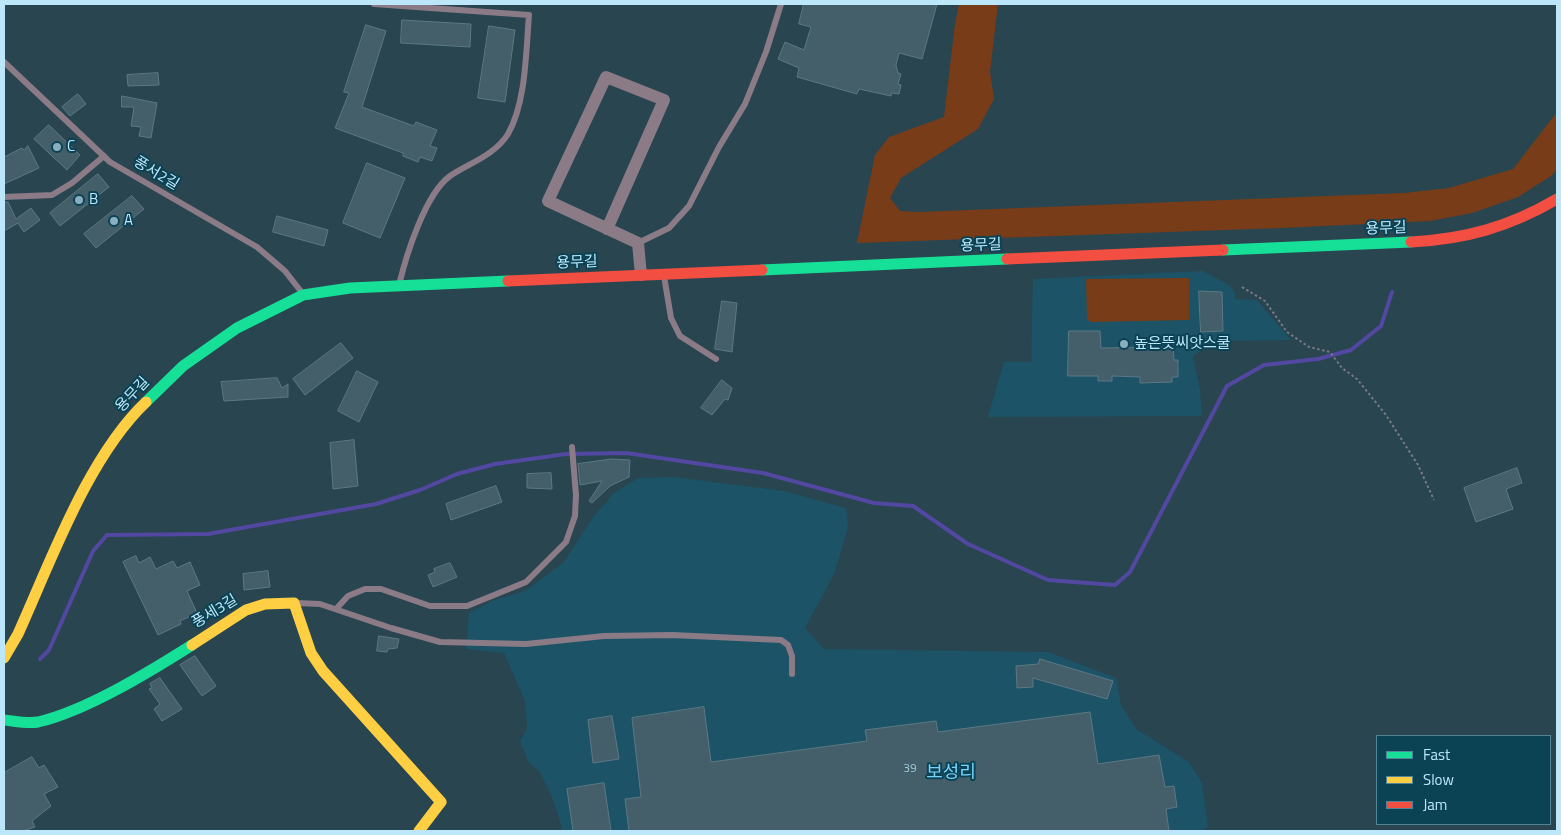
<!DOCTYPE html>
<html>
<head>
<meta charset="utf-8">
<style>
  body { margin:0 }
  #map { position:relative; width:1561px; height:835px; overflow:hidden; background:#29454f; font-family:"Titillium Web",sans-serif }
  canvas { display:block }
  .frame { position:absolute; inset:0; border:5px solid #bce7fa; pointer-events:none }
  .legend { position:absolute; left:1376px; top:735px; width:175px; height:90px; box-sizing:border-box; background:#0b4254; border:1px solid #528496; margin:0; padding:6px 9px; list-style:none; font-size:15px; color:#bce7fa }
  .legend li { display:flex; align-items:center; gap:10px; height:25px }
  .legend b { width:25px; border:1px solid #528496 }
</style>
</head>
<body>
<div id="map">
<canvas width="1561" height="835"></canvas>
<div class="frame"></div>
<ul class="legend">
<li><b style="height:6px;background:#16e098"></b>Fast</li>
<li><b style="height:6px;background:#ffcf43"></b>Slow</li>
<li><b style="height:6px;background:#f24e42"></b>Jam</li>
</ul>
</div>
<script>
const ctx = document.querySelector('canvas').getContext('2d');
ctx.lineJoin = 'round';
function paint(path, color) { ctx.fillStyle = color; ctx.fill(path, 'evenodd'); }
function stroke(path, color, width, dash) { ctx.strokeStyle = color; ctx.lineWidth = width; ctx.lineCap = dash ? 'butt' : 'round'; ctx.setLineDash(dash || []); ctx.stroke(path); }
function label(font, color, halo, rows, align = 'center') {
  ctx.font = font + ' "Titillium Web","Noto Sans KR",sans-serif'; ctx.lineWidth = 4; ctx.setLineDash([]); ctx.textBaseline = 'middle'; ctx.strokeStyle = halo; ctx.fillStyle = color; for (const [text, x, y, turn = 0] of rows) {
    ctx.save(); ctx.translate(x, y); ctx.rotate((+turn || 0) * Math.PI / 180); ctx.textAlign = isNaN(turn) ? turn : align; if (halo) ctx.strokeText(text, 0, 0); ctx.fillText(text, 0, 0); ctx.restore();
  }
}
paint(new Path2D(`
  M1203,271l26,14 6,8v6l22,1 34,40 -65,1 -19,6 -14,9 7,34 2,26 -214,1 16,-55h27l2,-83z
  M673,477l111,14 62,17 2,20 -14,46 -29,54 19,21 224,3 68,26 5,27 15,24 53,33 13,21 6,44 -7,4h-638l-11,-34 -13,-26 -10,-8 -9,-22 7,-13 -2,-27 -21,-48 -38,-4 3,-36 23,-12 33,-10 38,-28 30,-46 21,-24 24,-15z`), '#1c5366');
paint(new Path2D(`
  M959,4h39l-8,68 4,27 -16,30 -77,49 -11,20 10,13 18,1 486,-19 45,-5 64,-19 44,-57v57l-6,7 -33,21 -46,16 -42,8 -149,7 -424,15 18,-88 14,-18 55,-20 11,-93z
  M1189,278v42l-98,2 -4,-3 -1,-40z`), '#793c18');
stroke(new Path2D(`
  M40,659l9,-9 44,-99 14,-16 101,-1 168,-30 44,-14 37,-16 38,-10 71,-10 60,-1 137,20 111,30 39,3 55,38 80,36 67,5 15,-13 97,-186 37,-21 54,-6 33,-9 30,-24 11,-34`), '#5248a1', 4);
const building = new Path2D(`
  M804,4h133l-15,55 -23,-6 -3,12 2,8 3,1 -3,10 3,1 -2,9 -7,-1 -1,3 -32,-7 -2,5 -60,-17 2,-9 -21,-9 7,-17 19,8 7,-23 -12,-3z
  M402,20l69,4 -1,23 -69,-4z
  M366,25l20,6 -24,76 52,19 2,-4 21,8 -7,16 7,2 -5,13 -12,-4 -2,5 -15,-6v-3l-68,-25 14,-35 -5,-1z
  M489,26l26,4 -10,72 -27,-4z
  M158,73l1,12 -31,1 -1,-11z
  M78,94l8,10 -16,12 -8,-9z
  M122,96l35,7 -6,35 -12,-2 2,-9 -10,-1 3,-19h-12z
  M49,125l31,30 -13,15 -33,-31z
  M28,146l11,22 -35,16v-27l18,-9 2,2z
  M367,163l38,15 -25,60 -37,-15z
  M98,174l11,13 -49,39 -10,-13z
  M132,196l12,13 -48,39 -12,-14z
  M4,202h4l8,17 15,-11 9,12 -16,12 -6,-9 -14,8z
  M277,216l51,14 -4,16 -51,-14z
  M1199,291l23,1 1,39 -22,1z
  M722,301l15,2 -5,49 -17,-3z
  M1069,331h31l1,17 72,-1 1,13h4v17h-6v5l-32,1v-6l-28,-1v5h-14v-5h-30z
  M341,343l12,15 -48,37 -12,-16z
  M357,371l21,11 -19,40 -21,-11z
  M277,378l5,10 6,-4v13l-64,4 -3,-19z
  M722,380l10,8 -4,12 -3,-1 -13,16 -11,-7z
  M354,440l4,46 -25,3 -3,-46z
  M612,459l18,1 -1,17 -19,9 -18,17 -3,-2 13,-20 -22,4 -2,-21z
  M1517,468l5,15 -16,6 7,20 -37,13 -12,-34z
  M551,473l1,16 -25,-1v-14z
  M496,486l6,16 -51,18 -5,-16z
  M136,556l3,7 11,-6 6,12 17,-8 4,7 13,-6 10,23 -13,6 10,22 -17,8 1,3 -23,11 -35,-73z
  M450,563l7,14 -24,10 -5,-12 7,-3 -1,-3z
  M268,571l2,16 -26,3 -1,-16z
  M379,636l20,3 -2,9 -9,1 -1,3 -10,-1z
  M195,656l21,30 -14,10 -22,-31z
  M1040,659l73,22 -6,18 -74,-21v9l-16,1 -1,-22 22,-2z
  M160,678l22,31 -20,12 -8,-12 6,-5 -11,-15 3,-1 -2,-4z
  M704,707l7,55 156,-21 -2,-11 71,-9 2,11 152,-20 8,52 61,-9 6,32 9,-1 3,21 -11,2 3,22h-540l-4,-32 16,-2 -9,-79z
  M612,716l7,43 -26,4 -5,-43z
  M32,757l7,11 5,-3 14,22 -14,7 7,12 -19,15 3,6 -12,4h-19v-58z
  M604,783l7,48h-38l-6,-42z`);
paint(building, '#445f6a');
stroke(building, '#5b7985', 1);
stroke(new Path2D(`
  M1242,287l23,14 22,31 22,15 21,5 12,16 15,11 29,36 32,50 16,35`), '#7b7984', 2, [2.5, 2.5]);
stroke(new Path2D(`
  M374,4l155,11c-3,36 -3,88 -21,119 -14,22 -39,29 -58,42 -25,18 -44,80 -51,109
  M4,62l106,100 147,85 28,24 18,23
  M4,197l48,-2 20,-12 32,-27
  M638,243l31,-15 20,-22 30,-59 26,-43 21,-52 15,-48
  M664,276l7,42 9,18 36,23
  M297,603l23,1 71,24 49,14 86,2 78,-8 68,-1 109,5 7,5 4,11v18
  M336,609l12,-13 17,-7h16l49,17h37l59,-24 40,-40 9,-26 1,-21 -4,-48`), '#8b7b87', 6);
stroke(new Path2D(`
  M607,229l57,-129 -58,-23 -58,124 90,42 3,32`), '#8b7b87', 12);
stroke(new Path2D(`
  M1223,250l188,-8
  M762,270l245,-11
  M146,402l37,-36 54,-38 66,-33 47,-7 158,-7
  M4,720c10,1 24,4 34,2 48,-11 113,-51 154,-77`), '#16e098', 11);
stroke(new Path2D(`
  M192,645l54,-35 19,-6 29,-1 17,50 12,18 118,131 -22,29
  M4,658l14,-24c33,-73 70,-177 128,-232`), '#ffcf43', 11);
stroke(new Path2D(`
  M1411,242c55,-3 98,-15 146,-43
  M1007,259l216,-9
  M508,281l254,-11`), '#f24e42', 11);
for (const [x, y, r, color] of [
  [57,147,5,"#89aebe"],
  [79,200,5,"#89aebe"],
  [114,221,5,"#89aebe"],
  [1124,344,5,"#89aebe"]
]) { const dot = new Path2D(); dot.arc(x, y, r, 0, 2 * Math.PI); ctx.fillStyle = color; ctx.fill(dot); stroke(dot, '#0b4254', 2); }
label('12px', '#9ec5d6', null, [
  ["39",910,769]
]);
label('15px', '#bce7fa', '#0b4254', [
  ["C",67,147],
  ["B",89,200],
  ["A",124,221],
  ["높은뜻씨앗스쿨",1134,344]
], 'left');
label('15px', '#bce7fa', '#0b4254', [
  ["풍서2길",156,174,31],
  ["용무길",1386,229,-2],
  ["용무길",981,246,-2],
  ["용무길",577,263,-2],
  ["용무길",133,395,-47],
  ["풍세3길",215,612,-31]
]);
label('18px', '#76d4f9', '#0b4254', [
  ["보성리",951,774]
]);
</script>
</body>
</html>
